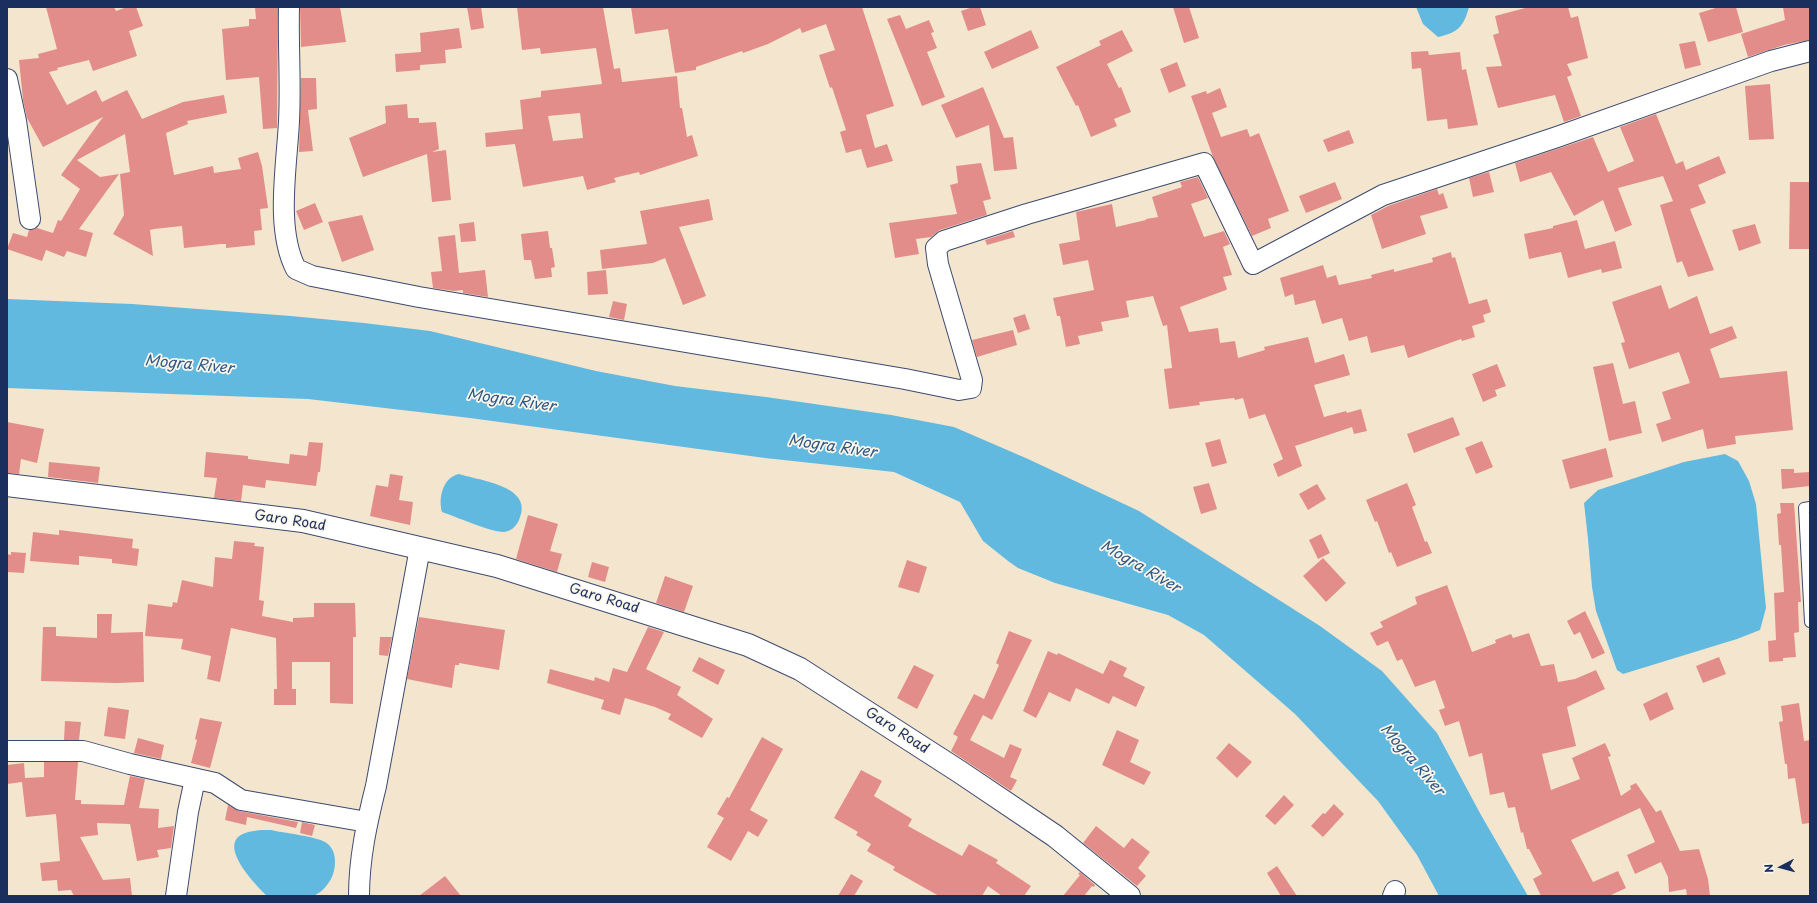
<!DOCTYPE html>
<html>
<head>
<meta charset="utf-8">
<style>
  body { margin:0 }
  #map { position:relative; width:1817px; height:903px; overflow:hidden; background:#f4e6ce; font-family:"Playpen Sans",sans-serif }
  canvas { display:block }
  .frame { position:absolute; inset:0; border:8px solid #1b2f5e; pointer-events:none }
  .north { position:absolute; left:1761px; top:847px; width:40px; height:40px; -webkit-text-stroke:3px #fbf7ec; paint-order:stroke; rotate:264deg; font-size:11px; font-weight:700; line-height:16px; text-align:center; color:#1b2f5e }
  .north::after { content:''; display:block; margin:auto; width:14px; height:18px; background:#1b2f5e; clip-path:polygon(50% 0,100% 100%,50% 72%,0 100%) }
</style>
</head>
<body>
<div id="map">
<canvas width="1817" height="903"></canvas>
<div class="frame"></div>
<div class="north">N</div>
</div>
<script>
const ctx = document.querySelector('canvas').getContext('2d');
ctx.lineJoin = 'round';
function paint(path, color) { ctx.fillStyle = color; ctx.fill(path, 'evenodd'); }
function stroke(path, color, width, dash) { ctx.strokeStyle = color; ctx.lineWidth = width; ctx.lineCap = dash ? 'butt' : 'round'; ctx.setLineDash(dash || []); ctx.stroke(path); }
function label(font, color, halo, rows, align = 'center') {
  ctx.font = font + ' "Playpen Sans",sans-serif'; ctx.lineWidth = 3.5; ctx.setLineDash([]); ctx.textBaseline = 'middle'; ctx.strokeStyle = halo; ctx.fillStyle = color; for (const [text, x, y, turn = 0] of rows) {
    ctx.save(); ctx.translate(x, y); ctx.rotate((+turn || 0) * Math.PI / 180); ctx.textAlign = isNaN(turn) ? turn : align; if (halo) ctx.strokeText(text, 0, 0); ctx.fillText(text, 0, 0); ctx.restore();
  }
}
paint(new Path2D(`
  M1416,7h53c-5,19 -11,26 -31,30l-15,-13z
  M7,299l125,5 159,12 73,7 66,8 166,40 79,15 91,11 125,18 63,12 74,32 111,52 181,115 62,45 55,62 44,82 47,81h-89l-22,-41 -39,-54 -83,-87 -91,-79 -36,-20 -113,-32 -37,-15 -10,-7 -25,-20 -23,-39 -66,-30 -129,-14 -295,-40 -162,-19 -301,-11z
  M1725,454l13,7 11,20 7,23 10,104 -6,22 -23,9 -114,35 -6,-4 -21,-59 -4,-24 -4,-48 -4,-36 14,-13 86,-28z
  M459,474c22,7 76,12 60,46 -3,7 -9,12 -16,12 -12,0 -49,-16 -61,-20 -4,-14 1,-35 17,-38z
  M271,830c13,3 41,6 52,11 14,6 14,24 9,36 -4,8 -11,17 -20,19h-45c-10,-10 -44,-44 -29,-59 8,-7 23,-7 33,-7z`), '#62b9df');
paint(new Path2D(`
  M46,7h68l2,4 11,-4h9l7,19 -14,5 8,25 -44,15 -4,-11 -32,8 1,2 -9,2 18,33 29,-15 6,12 25,-12 15,29 41,-17 41,-7 3,18 -40,8 1,3 -22,9 8,42 39,-9 1,7 27,-4 -3,-11 20,-6 4,14 6,42 -8,1 2,21 -8,1 1,14 -29,3v-4h-5l-37,4 -2,-22 -28,3 -4,1 3,26 -40,-22 11,-19 -4,-41 10,-2 -5,-38 -48,26 23,17 19,-3 -40,55 14,4 -7,24 -19,-6 -3,6 -18,-7 -4,11 -35,-12 6,-16 14,4 2,-7 8,-2 16,5 5,-13 3,1 19,-32 -19,-14 42,-58 -60,30 -16,-29 -4,-18 -4,-40 20,-2 -1,-4 19,-5z
  M255,7h23l-1,121 -14,1 -4,-52 -33,3 -4,-51 27,-3v-7h7z
  M300,7h40l6,35 -45,5z
  M467,7h14l3,21 -13,2z
  M517,7h86l11,62 6,-1 2,14 55,-6 3,32h2l5,29 5,-2 6,21 -58,19 -1,-3 -25,6 2,4 -29,8 -4,-14 -60,11 -8,-43 -29,3 -1,-14 38,-4 -3,-29 21,-3v-6l61,-7 -6,-36 -55,6 -1,-6 -18,2zM580,113l3,25 -30,3 -5,-25z
  M631,7h231l32,99 -28,9 9,33 12,-4 6,17 -26,7 -6,-19 -15,4 -6,-21 6,-2 -14,-43 -2,1 -11,-33 16,-5 -9,-26 -24,9 -2,-5 -32,16 -25,9 -1,-2 -46,16v3l-21,3 -7,-44 -33,5z
  M973,7h7l6,18 -18,6 -7,-20z
  M1173,7h16l10,31 -15,5z
  M1529,7h39l3,11 7,-2 10,42 -21,6 5,11 -5,2 14,39 -17,6 -9,-27 -57,13 -12,-41 16,-1 -9,-31 6,-2 -4,-17z
  M1719,7h17l7,25 -35,10 -9,-29z
  M1783,7h27v33l-26,5 -36,12 -7,-23 44,-14z
  M900,15l6,14 23,-9 5,12 -3,1 6,15 -10,4 18,45 -23,9 -35,-87z
  M459,28l3,20 -17,2 1,13 -26,2v5l-24,2 -1,-18 26,-2 -1,-19z
  M1031,30l8,18 -47,21 -8,-17z
  M1122,30l11,21 -26,13 12,24 2,-1 10,25 -17,7 3,7 -26,11 -13,-32 -2,1 -20,-39 45,-22 -2,-4z
  M1695,41l6,24 -16,4 -6,-25z
  M1428,51l1,4 31,-3 2,18 4,-1 12,56 -30,4 -1,-10 -20,2 -6,-53 -9,1 -1,-17z
  M1177,62l9,24 -17,7 -9,-24z
  M301,78h15l1,31 -9,1 5,41 -14,1z
  M1770,84l4,55 -25,1 -4,-54z
  M983,87l21,51 9,-1 4,32 -23,2 -5,-46 -33,13 -15,-33z
  M1220,88l7,19 -15,6 9,24 26,-8 3,8 9,-4 30,78 -21,8 3,9 -19,8 -39,-79 -22,-61 15,-5 1,3z
  M407,104l1,14h11v5l17,-1 3,27 -7,3 14,-2 5,50 -19,2 -5,-48 -64,23 -14,-39 37,-15 -1,-17z
  M1656,114l20,50 7,-3 3,9 33,-14 7,17 -28,12 8,18 -16,6 24,61 -26,7 -6,-16 -5,2 -17,-58 13,-4 -10,-25 -45,12 14,37 -17,7 -12,-32 -29,16 -23,-44 -31,10 -5,-19 78,-26 15,35 26,-11 -14,-34z
  M1349,130l5,13 -26,9 -5,-12z
  M981,163l10,36 -8,2 4,14 -47,15 -9,7 -15,2 3,15 -24,4 -6,-35 68,-9 -7,-29 8,-2 -2,-17z
  M1489,172l5,20 -21,5 -4,-19z
  M1198,177l10,21 -17,6 13,33 20,-6 6,13 -7,3 9,28 -9,2 4,12 -1,1 -46,17 9,25 29,-4 2,15 15,-2 3,17 27,-8 -1,-3 44,-10 7,26 29,-9 6,21 -36,10 10,32 22,-6 1,2 14,-4 6,22 -13,3 -2,-7 -57,19 7,20 -24,11 -5,-13 10,-5 -18,-45 -16,5 -6,-21 -8,2 -1,-2 -35,4 1,3 -31,4 -5,-40 8,-1 -5,-43 -4,1 -10,-30 -27,5 3,16 -28,5 2,9 -25,5 2,8 -14,3 -6,-31h-3l-4,-18 41,-8 -6,-30 -25,5 -4,-21 21,-4 -4,-28 36,-8 4,23 30,-7v-1l12,-2 -6,-20 30,-10 -2,-5z
  M1335,182l7,17 -36,14 -7,-17z
  M1790,182h20v67h-21z
  M1437,189l2,6 4,-2 5,15 -28,8 6,18 -44,15 -11,-34 17,-9z
  M709,199l4,21 -34,7 27,69 -23,9 -18,-47 -12,5 -51,6 -2,-19 47,-6 -7,-33z
  M315,203l8,19 -19,8 -8,-19z
  M362,215l12,35 -32,12 -14,-40z
  M1577,220l8,29 30,-8 7,27 -20,5 -1,-4 -33,9 -7,-26 -32,7 -5,-25 29,-6v-2z
  M474,222l2,19 -15,1 -2,-18z
  M1755,224l6,19 -22,8 -7,-21z
  M548,231l2,17h2l3,19 -4,1 1,9 -17,2 -4,-19h-7l-3,-26z
  M1013,231l2,6 -28,8 -2,-5z
  M455,235l4,38 26,-3 3,27 -25,-4v-3l-9,1 -21,-3 -2,-16 11,-1 -4,-34z
  M1451,252l1,6 3,-1 14,47 18,-5 4,13 -8,3 2,7 -13,4 3,11 -13,4 -1,-2 -53,19 -4,-13 -33,8 -4,-17 -18,5 -7,-23 -20,6 -7,-24 -20,5 -2,-11 -8,3 -5,-19 43,-13 4,13 9,-3 3,10 33,-7 -1,-3 23,-6v3l39,-10 -1,-4z
  M606,270l2,24 -20,1 -1,-23z
  M1661,285l8,24 28,-13 13,38 22,-8 5,12 -27,11 10,29 67,-7 6,59 -58,6 1,8 -29,5 -4,-20 -41,13 -6,-18 15,-5 -9,-27 28,-9 -11,-31 -50,17 -8,-26 4,-1 -13,-40z
  M613,301l14,3 -3,16 -15,-3z
  M1025,314l5,15 -12,4 -5,-15z
  M1013,330l4,15 -40,12 -5,-17z
  M1613,363l10,41 12,-3 7,32 -33,8 -16,-74z
  M1497,364l9,22 -11,4 2,6 -14,6 -11,-28z
  M1453,417l7,18 -46,18 -7,-19z
  M7,422l37,7 -7,34 -16,-4 -2,15 -12,-1z
  M1220,439l7,24 -15,4 -7,-24z
  M1482,441l11,26 -17,7 -11,-26z
  M309,442l14,1 -3,29h-2l-2,14 -50,-6 -1,8 -22,-3 -2,16 -27,-3 3,-20 -13,-1 2,-25 42,4v3l41,5 1,-10 17,2z
  M1606,448l7,29 -43,12 -8,-29z
  M49,462l51,5 -2,16 -50,-6z
  M1781,469h13v4l16,-1v14l-28,3z
  M390,474l13,2 -4,24 14,2 -3,23 -40,-9 6,-31 12,2z
  M1209,483l8,26 -16,5 -8,-27z
  M1407,483l9,22 -4,2 13,35 2,-1 5,12 -35,14 -6,-15 -2,1 -12,-32 -2,1 -9,-22z
  M1317,484l9,15 -18,11 -9,-16z
  M1780,503h14l7,99h-3l1,30 -5,1 2,24 -13,1v3l-14,1 -1,-21 8,-1 -2,-47 10,-1 -3,-47h-2l-2,-31 4,-1z
  M528,515l30,9 -8,27 12,3 -5,18 -41,-13z
  M59,530l74,9 -1,9 7,1 -2,17 -25,-3v-4l-33,-3v9l-49,-4 3,-29 26,3z
  M1321,534l9,19 -12,6 -9,-19z
  M234,541l21,2 -1,3 10,1 -5,53 5,1 -2,15 31,6v-4l21,-1v-14h41l1,34h-3v67l-23,-1v-41h-38v27h4v16h-22v-16h3l-1,-51 -45,-10 -11,54 -13,-3 4,-23 -30,-7 2,-10 -38,-3 3,-32 24,3 1,-5 4,1 5,-23 31,7 2,-30 17,2z
  M11,552l15,1 -2,20 -17,-1v-18l4,1z
  M1323,558l23,25 -20,19 -23,-26z
  M907,560l20,7 -8,26 -21,-6z
  M592,562l17,5 -4,15 -17,-5z
  M665,576l28,10 -9,26 -28,-9z
  M1447,585l25,67 24,-9 -1,-3 16,-6 2,4 16,-5 12,33 13,-2 4,18 17,-3 21,-9 9,19 -38,18 9,39 -34,8 9,36 29,-11 -8,-21 33,-15 6,13 -3,1 13,39 10,-7 -1,-3 6,-3 20,29 5,-2 19,41 19,-2 9,30 2,17h-23l-1,-7 -17,3 -1,-15 -7,-15 -26,12 -8,-19 28,-13 -15,-34 -69,32 22,42 25,-11 8,17 -17,8h-68l-8,-17 9,-5 -13,-25h-2l-4,-17 -2,1 -6,-26 -7,1 -4,-16 -14,3 -8,-42 -13,4 -10,-36 -14,5 -6,-16 6,-2 -10,-28 -20,7 -13,-28 -5,2 -9,-20 -11,5 -7,-13 13,-6 -3,-5 37,-18 -2,-7z
  M1585,611l20,42 -13,6 -12,-27 -6,3 -7,-14z
  M97,614h15l-1,19 32,-1 1,50 -28,1 -75,-2 2,-54h13v9l41,2z
  M419,617l86,13 -6,40 -40,-7v2h-4l-3,23 -45,-9z
  M648,627l16,5 -18,37 35,18 -4,8 36,24 -11,19 -34,-19 3,-5 -16,-7 -30,-9 -5,17 -19,-6 3,-9 -57,-17 3,-14 44,12 1,-4 14,5 4,-14 14,4z
  M1009,631l23,9 -40,80 -9,-5 -13,25 34,18 6,-14 12,5 -12,28 7,3 -6,11 -60,-40 7,-14 -5,-3 21,-40 10,5 15,-34 -3,-2z
  M380,637h12l-4,19 -9,-1z
  M1048,651l9,4 1,-2 45,21 7,-14 17,8 -4,8 22,11 -9,20 -23,-11 -4,8 -33,-16 -6,14 -21,-10 -13,26 -13,-7z
  M699,657l26,13 -7,15 -26,-14z
  M1719,657l7,17 -23,9 -7,-17z
  M914,665l20,10 -17,34 -20,-11z
  M1667,692l7,17 -24,12 -7,-17z
  M1799,703l5,38 6,-1v83l-8,1 -7,-46 -7,1 -1,-15h-2l-6,-42 4,-1 -2,-15z
  M108,707l21,3 -4,29 -21,-3z
  M200,718l22,4 -12,46 -19,-5 6,-23 -2,-1z
  M65,721l16,1 -2,18h-15z
  M1117,730l22,10 -9,22 21,10 -7,13 -42,-20z
  M762,737l21,12 -33,61 18,10 -10,17 -10,-6 -17,30 -24,-14 17,-29 -7,-4 10,-17 2,1z
  M138,738l26,7 -3,14 -27,-6z
  M1229,743l23,19 -15,16 -21,-20z
  M44,762h34l-3,38h6v4l43,1 6,-29 15,3 -6,29 20,1 -1,19 16,-2 -3,22 -14,2 2,7 -22,4 -7,-37 -33,-1 1,12 -18,2 23,43 27,-2 2,18h-58l-3,-6 -13,1 -1,-11 -15,1 -2,-18 20,-2 -4,-47 -30,3 -4,-35 -15,2v-19l17,-2 1,15 19,-1z
  M861,770l21,11 -8,15 38,23 -4,7 54,30 7,-12 29,16 -2,3 35,23 -7,10h-22l-14,-10 -6,10h-43l-46,-26 2,-3 -28,-16 4,-7 -15,-9 2,-3 -24,-14z
  M1284,795l10,10 -19,20 -10,-9z
  M1334,804l10,10 -21,23 -12,-11 12,-13 2,1z
  M228,805l11,6 59,11 -2,6 -49,-11 -1,8 -21,-5z
  M302,822l13,3 -3,11 -12,-3z
  M1096,826l28,22 8,-10 18,14 -12,16 8,8 -9,10 -54,-43z
  M1277,866l20,30h-16l-14,-23z
  M1080,872l15,13 -1,2 -2,-1 -8,10h-21l17,-21 -2,-1z
  M851,874l12,7 -9,15h-16z
  M445,876l16,20h-42z`), '#e28d8a');
const service = new Path2D(`
  M1810,507l-6,1 6,114`);
const minor = new Path2D(`
  M289,7c-1,38 2,76 0,114 -2,44 -14,108 7,148l16,7 107,21 486,82 54,11 12,-2 1,-8 -34,-116 -2,-16 8,-7 83,-27 177,-51 49,101 130,-69 174,-58 214,-76 39,-10
  M7,79l9,42 14,98
  M7,751h76l47,13 85,19 26,17 126,22
  M176,896l12,-84 7,-33
  M359,896c0,-38 8,-74 17,-110l44,-238
  M1393,896l2,-5`);
const tertiary = new Path2D(`
  M7,485l296,36 194,45 251,79 52,24 160,103 95,64 74,60`);
stroke(service, '#3c4a6f', 12);
stroke(minor, '#3c4a6f', 22);
stroke(tertiary, '#3c4a6f', 24);
stroke(service, '#fff', 10);
stroke(minor, '#fff', 20);
stroke(tertiary, '#fff', 22);
label('14px', '#1b2f5e', '#fbf7ec', [
  ["Garo Road",290,521,9],
  ["Garo Road",604,599,17],
  ["Garo Road",897,731,33]
]);
label('italic 15px', '#305885', '#fbf7ec', [
  ["Mogra River",189,365,5],
  ["Mogra River",511,401,8],
  ["Mogra River",832,447,8],
  ["Mogra River",1140,567,30],
  ["Mogra River",1412,760,49]
]);
</script>
</body>
</html>
